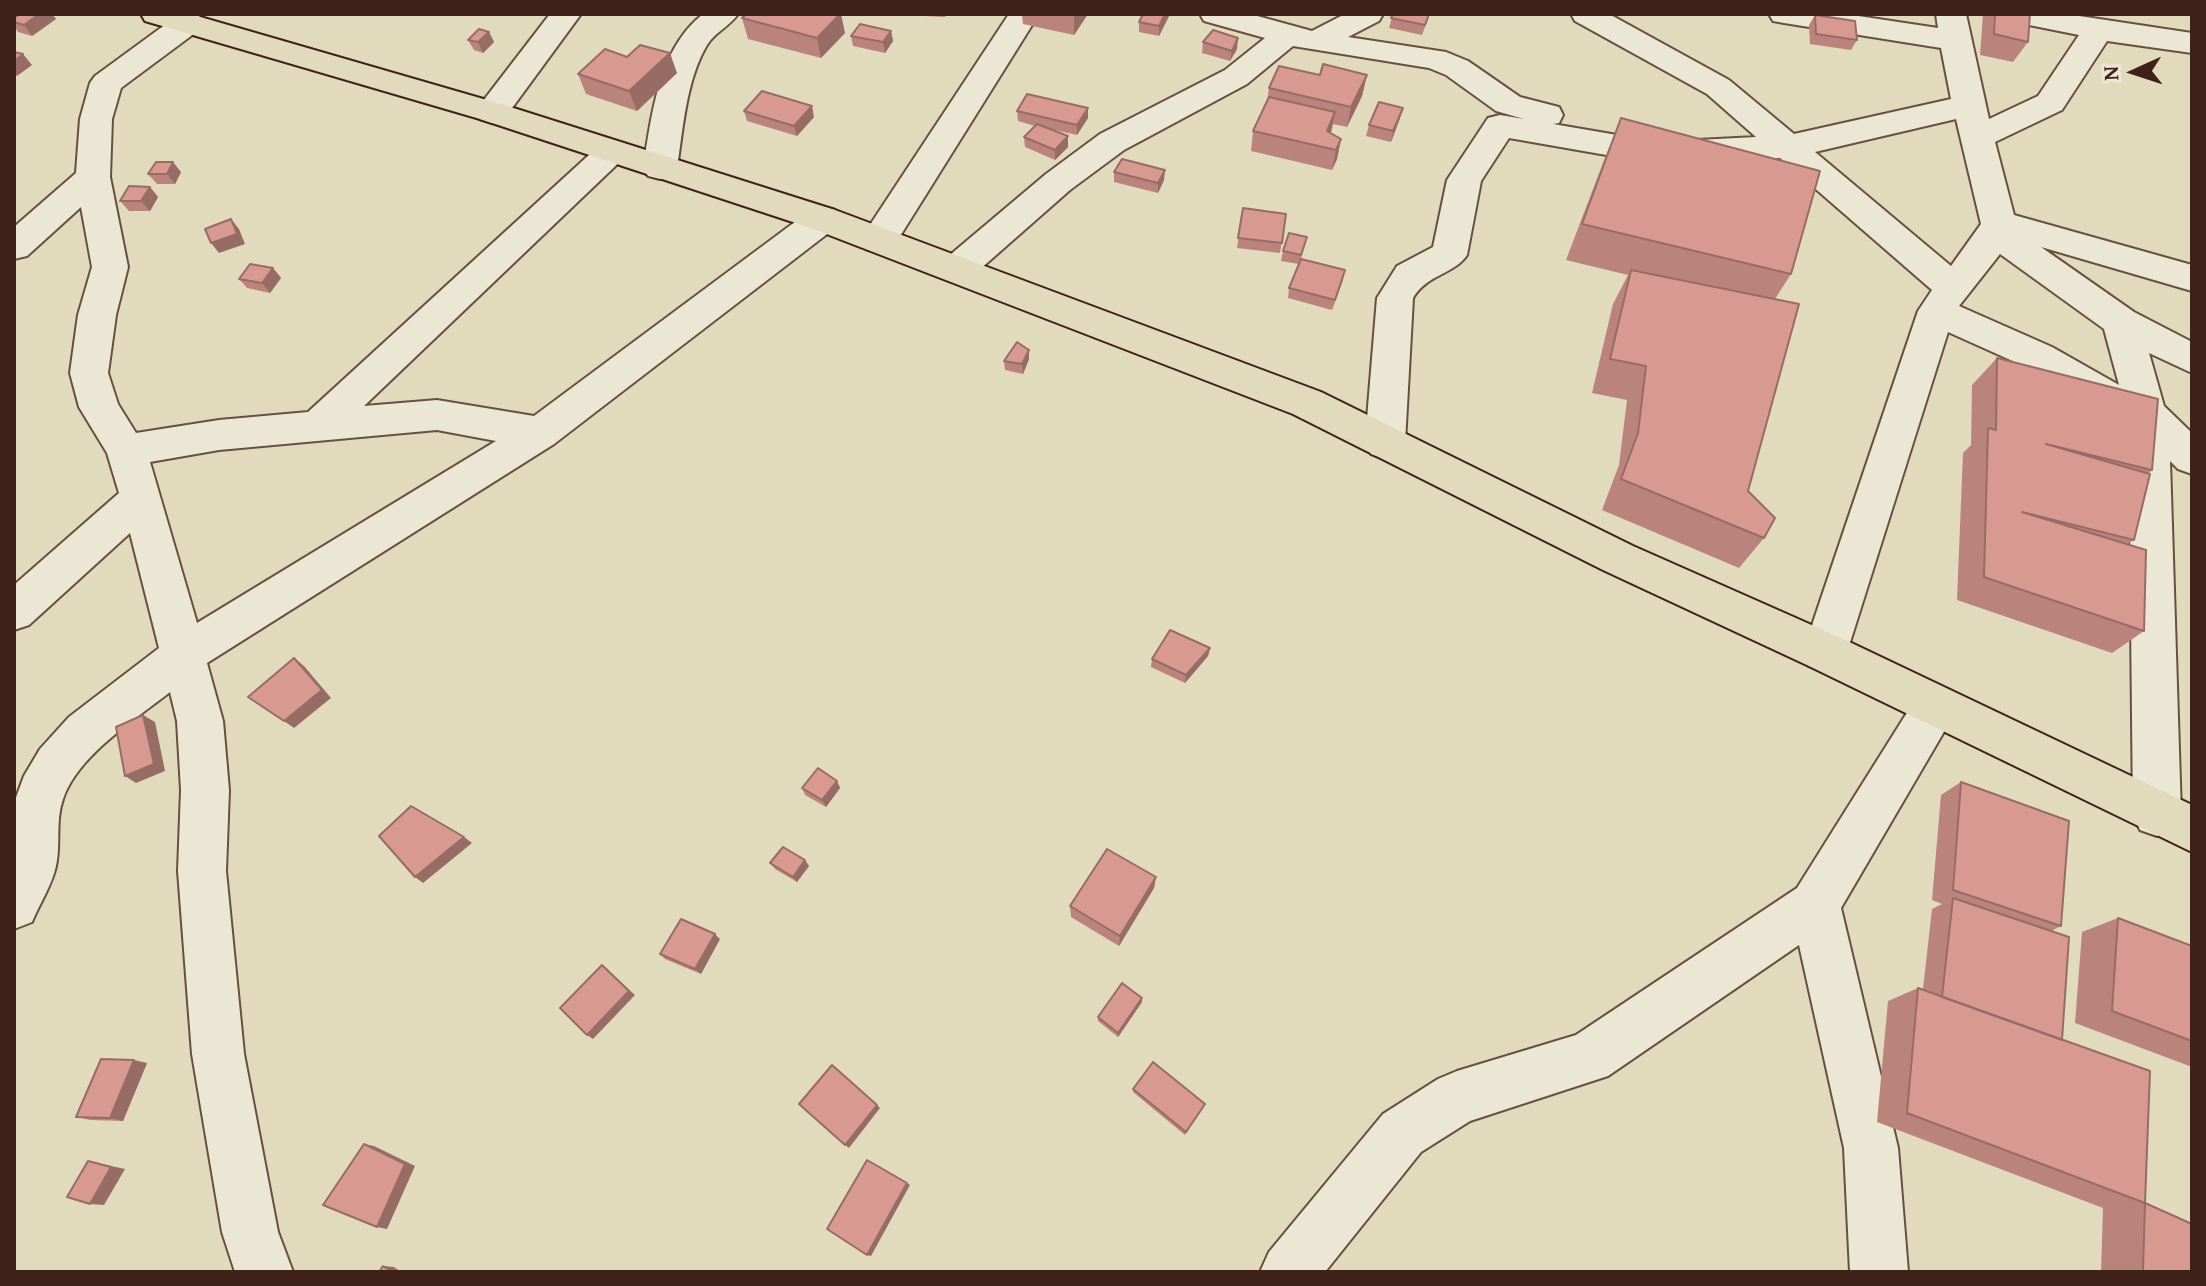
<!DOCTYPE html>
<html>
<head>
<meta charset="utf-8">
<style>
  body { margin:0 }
  #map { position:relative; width:2206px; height:1286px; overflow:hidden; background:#e2dabd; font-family:"Gentium Book Plus",serif }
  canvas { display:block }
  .frame { position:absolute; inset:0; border:16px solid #3f2217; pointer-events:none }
  .north { position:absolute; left:2094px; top:32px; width:80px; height:80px; -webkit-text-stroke:6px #ece7d4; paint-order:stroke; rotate:267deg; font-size:22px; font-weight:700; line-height:32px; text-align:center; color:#3f2217 }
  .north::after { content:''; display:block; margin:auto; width:28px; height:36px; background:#3f2217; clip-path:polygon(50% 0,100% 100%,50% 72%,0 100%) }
</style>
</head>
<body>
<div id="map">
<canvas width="2206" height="1286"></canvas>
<div class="frame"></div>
<div class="north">N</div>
</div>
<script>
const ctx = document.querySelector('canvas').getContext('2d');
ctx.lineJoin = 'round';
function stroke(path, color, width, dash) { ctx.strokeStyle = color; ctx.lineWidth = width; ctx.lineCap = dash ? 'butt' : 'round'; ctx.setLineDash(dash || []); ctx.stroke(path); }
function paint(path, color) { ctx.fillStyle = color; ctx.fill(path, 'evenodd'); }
const minor = new Path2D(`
  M186,14l13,2 4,7 -4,7 -78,58 -9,31 -2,58 18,90 -12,48 -8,58 10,31 18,29 83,-13 89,-8 293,-268 12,-3 12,3 5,8 -266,254 73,-6 97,16 277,-206 12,-3 12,3 6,9 -6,9 -281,216 -347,219 16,58 6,69 -3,81 18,183 34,178 15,40h-58l-13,-40 -30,-178 -14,-183 3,-81 -4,-69 -7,-29c-34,27 -93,64 -107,107 -8,22 -2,45 -7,67 -4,19 -17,39 -24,56l-18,7v-126l10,-27 16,-27 29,-32 90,-69 -29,-115 -101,92 -15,5v-45l105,-92 -12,-40 -28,-46 -9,-34 8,-58 14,-48 -11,-60 -54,49 -13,3v-32l62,-54 4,-54 10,-36 5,-7 82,-60zM437,430l59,11 -299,182 -47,-161 69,-12z
  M550,14h31l-77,105 -12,4 -12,-4 -4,-7 4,-7z
  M703,14h35c-8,12 -23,18 -31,31 -21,35 -24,84 -30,123l-5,8 -12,3 -12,-3 -5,-8c9,-53 15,-119 60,-154z
  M1009,14h30l-147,235 -13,3 -13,-3 -5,-9 5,-9z
  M1200,14h50l62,17 33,-17h38l-4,7 -31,16 98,15 22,9 52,36 39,10 4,8 -4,8 -6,1 105,18 98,-5 -49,-43 -132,-73 -4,-7h38l120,66 65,54 157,-35 -10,-51 -157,-25 -11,-2 -4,-7h76l93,14 -2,-14h30l23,105 49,-23 41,-61 -70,-14 -4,-7h61l126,19v20l-85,-12 -45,69 -67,32 19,73 178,50v26l-151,-44 93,65 58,30v31l-43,-20 15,53 28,27v41l-14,-5 -8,-8 11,353 -7,16 -17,6 -17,-6 -7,-16 -4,-390 -13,-4 -90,-53 -78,-35 -101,320 -6,14 -16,5 -16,-5 -6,-14 115,-341 14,-21 -152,-132 -122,6 -149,-26 -28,43 -14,74c-12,19 -40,19 -54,43l-8,145 -6,11 -14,5 -14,-5 -6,-11 12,-145 20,-32 36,-19 14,-67 41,-62 12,-3 24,4 -28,-8 -50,-36 -17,-7 -136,-22 -46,38 -123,66 -54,40 -100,88 -13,4 -13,-4 -5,-9 5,-9 102,-86 54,-40 125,-64 40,-32 -61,-17zM1956,119l25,105 -30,42 -136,-114zM2000,254l104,75 15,56 -67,-38 -93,-41z
  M1936,686l16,6 7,14 -118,202 57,240 10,124h-58l-6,-124 -45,-203 -191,131 -138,45 -49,31 -96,120h-65l9,-20 114,-138 55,-35 19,-8 119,-36 221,-147 123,-196z`);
const major = new Path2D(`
  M141,14h49l314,91 331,105 486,182 312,154 208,92 351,167v47l-383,-186 -206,-96 -310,-156 -482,-186 -331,-109 -335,-98z`);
stroke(minor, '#685040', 4);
stroke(major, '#3f2217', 4);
paint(minor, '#ece7d4');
paint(major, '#e2dabd');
paint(new Path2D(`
  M20,14h32l4,5 -24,17 -14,-4 -4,-6v-8z
  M925,14h21l-1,3 -20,-1z
  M1022,14h66l-14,21 -51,-11z
  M1170,14l-11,22 -20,-4v-10z
  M1393,14h37l-8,21 -33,-7z
  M1983,14h47l-2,28 -15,20 -33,-7z
  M1815,15l42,25 -6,10 -41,-6 -1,-19z
  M742,18l103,15 -24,25 -73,-19z
  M891,31l2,10 -8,12 -32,-7 -2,-10z
  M489,32l5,10 -11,11 -9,-3 -6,-10z
  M1203,42l34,7 -7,12 -28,-8z
  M677,73l-40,38 -51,-17 -8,-20z
  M1320,75h47l-5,21 -15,31 -14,-3 -2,9 10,6 -4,20 -5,11 -81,-19 2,-20 14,-29 2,-14z
  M744,111l70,6 -17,19 -50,-15z
  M1017,111l71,7 -11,17 -27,-6 18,7v11l-13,13 -30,-13 -1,-10 11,-11 -17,-5z
  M1400,118l-9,24 -25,-6 3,-11z
  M1621,118l170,156 -16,25 -27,192 16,47 -25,30 -137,-58 17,-45 8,-65 -35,-7 21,-89 15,-29 -62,-15 40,-105z
  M181,172l-6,12h-18l-9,-10z
  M1114,172l50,8 -6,13 -44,-11z
  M150,187l8,10 -8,14h-21l-9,-10z
  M1243,208l43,6 -6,39 -43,-5z
  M1307,237l-6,22 44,11 -13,40 -44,-12 1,-10 10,-24 -18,-3 2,-10z
  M273,268l8,10 -11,15 -23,-5 -8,-9z
  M1997,358l155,112 -4,4 -14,66 -6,4 16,87 -32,22 -155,-53 6,-147 8,-8 1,-60z
  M1029,359l-6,15 -18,-4 -1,-9z
  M1210,648l-2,8 -23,27 -34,-16 1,-8z
  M837,781l3,7 -14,19 -21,-12 -3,-7z
  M1961,782l100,144 -10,5 11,109 83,163 47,69h-91l2,-64 -226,-86 11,-121 30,-13 5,1 9,-80 10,-5 -10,-4 9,-105z
  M805,860l4,6 -12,16 -22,-13 -5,-6z
  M1156,877l-2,11 -35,58 -48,-29 -1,-11z
  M2118,918l74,28v121l-117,-44 7,-91z
  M720,939l-19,35 -36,-15 -5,-5z
  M1142,998v4l-24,35 -20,-16v-4z
  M147,1063l-24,58 -33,-1 -14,-3z
  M1133,1089l71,18 -19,28 -52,-43z`), '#ba847c');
paint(new Path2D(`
  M39,14h13l4,5 -24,17 -8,-11z
  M840,14h1l4,19 -24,25 -4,-20z
  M1074,14h14l-14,21z
  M1165,14h5l-11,22v-10z
  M891,31l2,10 -8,12 -2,-11z
  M489,32l5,10 -11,11 -5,-11z
  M1238,38l-1,11 -7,12 2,-10z
  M670,53l7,20 -40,38 -8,-20z
  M23,54l9,11 -15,11 -3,-3v-12z
  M1367,75l-5,21 -15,31 4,-20z
  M812,106l2,11 -17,19 -3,-10z
  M1088,108v10l-11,17v-10z
  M1403,108l-3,10 -9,24 2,-11z
  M1335,112l-4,20 -6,15 2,-16z
  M1068,136v11l-13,13v-10z
  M1341,139l-4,20 -5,11 4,-20z
  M173,162l8,10 -6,12 -8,-10z
  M1165,170l-1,10 -6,13v-10z
  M150,187l8,10 -8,14 -9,-10z
  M231,219l8,10 6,15 -26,9 -8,-10z
  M273,268l8,10 -11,15 -8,-10z
  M1345,270l-2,10 -11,30 3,-10z
  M1029,350v9l-6,15 -1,-10z
  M1210,648l-2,8 -23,27 1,-8z
  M294,658l10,8 27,32 -37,30 -10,-7z
  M143,715l12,7 10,49 -29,12 -11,-7z
  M837,781l3,7 -14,19 -4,-7z
  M464,837l8,6 -49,40 -8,-6z
  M805,860l4,6 -12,16 -4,-5z
  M1156,877l-2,11 -35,58 1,-10z
  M715,934l5,5 -19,35 -6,-5z
  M602,965l33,30 -42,44 -6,-4z
  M1142,998v4l-24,35v-4z
  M134,1060l13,3 -24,58 -13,-3z
  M877,1105l3,3 -31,40 -4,-3z
  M364,1144l10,2 41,20 -28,63 -10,-2z
  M88,1161l37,8 -21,36 -14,-1z
  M907,1183l3,2 -39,71 -4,-1z
  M383,1266l11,1 7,5h-9z`), '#976c65');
const building = new Path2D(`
  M20,14h19l-15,11 -10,-3v-4z
  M746,14h94l-23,24 -75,-20z
  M1143,14h22l-6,12 -20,-4z
  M1393,14h36l-4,11 -34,-7z
  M1995,14h35l-2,28 -34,-8z
  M1815,15l40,6 2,19 -41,-6z
  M860,24l31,7 -8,11 -32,-6z
  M479,29l10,3 -11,10 -10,-2z
  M1213,30l25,8 -6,13 -29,-9z
  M640,45l30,8 -41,38 -51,-17 27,-25 22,8z
  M14,52l9,2 -9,7z
  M1323,64l44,11 -16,32 -82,-19 10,-22 41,9z
  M762,91l50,15 -18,20 -50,-15z
  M1027,94l61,14 -11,17 -60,-14z
  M1269,97l66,15 -8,19 14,8 -5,11 -83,-19z
  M1379,102l24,6 -10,23 -24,-6z
  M1621,118l199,53 -29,103 -209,-50z
  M1037,124l31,12 -13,14 -31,-13z
  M1122,159l43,11 -7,13 -44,-11z
  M156,162h17l-6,12h-19z
  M129,186l21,1 -9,14h-21z
  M1243,208l43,6 -4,29 -44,-5z
  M231,219l6,15 -26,9 -6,-14z
  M1289,233l18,4 -6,18 -18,-4z
  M1301,259l44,11 -10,30 -46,-12z
  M250,264l23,4 -11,15 -23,-4z
  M1631,270l168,34 -51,187 27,27 -11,20 -143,-59 17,-46 8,-67 -36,-7z
  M1017,342l12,8 -7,14 -18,-3z
  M1997,358l161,41 -6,71 -106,-26 104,30 -16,66 -112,-28 124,38 -2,81 -160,-54 4,-149 8,2z
  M1170,630l40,18 -24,27 -34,-16z
  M294,658l28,32 -38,31 -36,-24z
  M143,715l11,49 -29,12 -9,-49z
  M818,768l19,13 -15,19 -20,-12z
  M1961,782l108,39 -8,105 -108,-36z
  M411,806l53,31 -49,40 -36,-41z
  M783,847l22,13 -12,17 -23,-14z
  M1107,849l49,28 -36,59 -50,-30z
  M1953,898l116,39 -7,103 -120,-43z
  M2118,918l74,28v95l-80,-30z
  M681,919l34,15 -20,35 -35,-15z
  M602,965l27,26 -42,44 -27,-27z
  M1122,983l20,15 -24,35 -20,-16z
  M1918,988l232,83 -5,132 -238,-90z
  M101,1059l33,1 -24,58 -34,-1z
  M1153,1062l52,42 -19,28 -53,-43z
  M832,1065l45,40 -32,40 -46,-41z
  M364,1144l41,20 -28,63 -54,-22z
  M867,1160l40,23 -40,72 -40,-26z
  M88,1161l23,6 -21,37 -23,-7z
  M2145,1203l47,21v48h-49z
  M383,1266l9,6h-13z`);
paint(building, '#d89a90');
stroke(building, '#976c65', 2);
</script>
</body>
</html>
